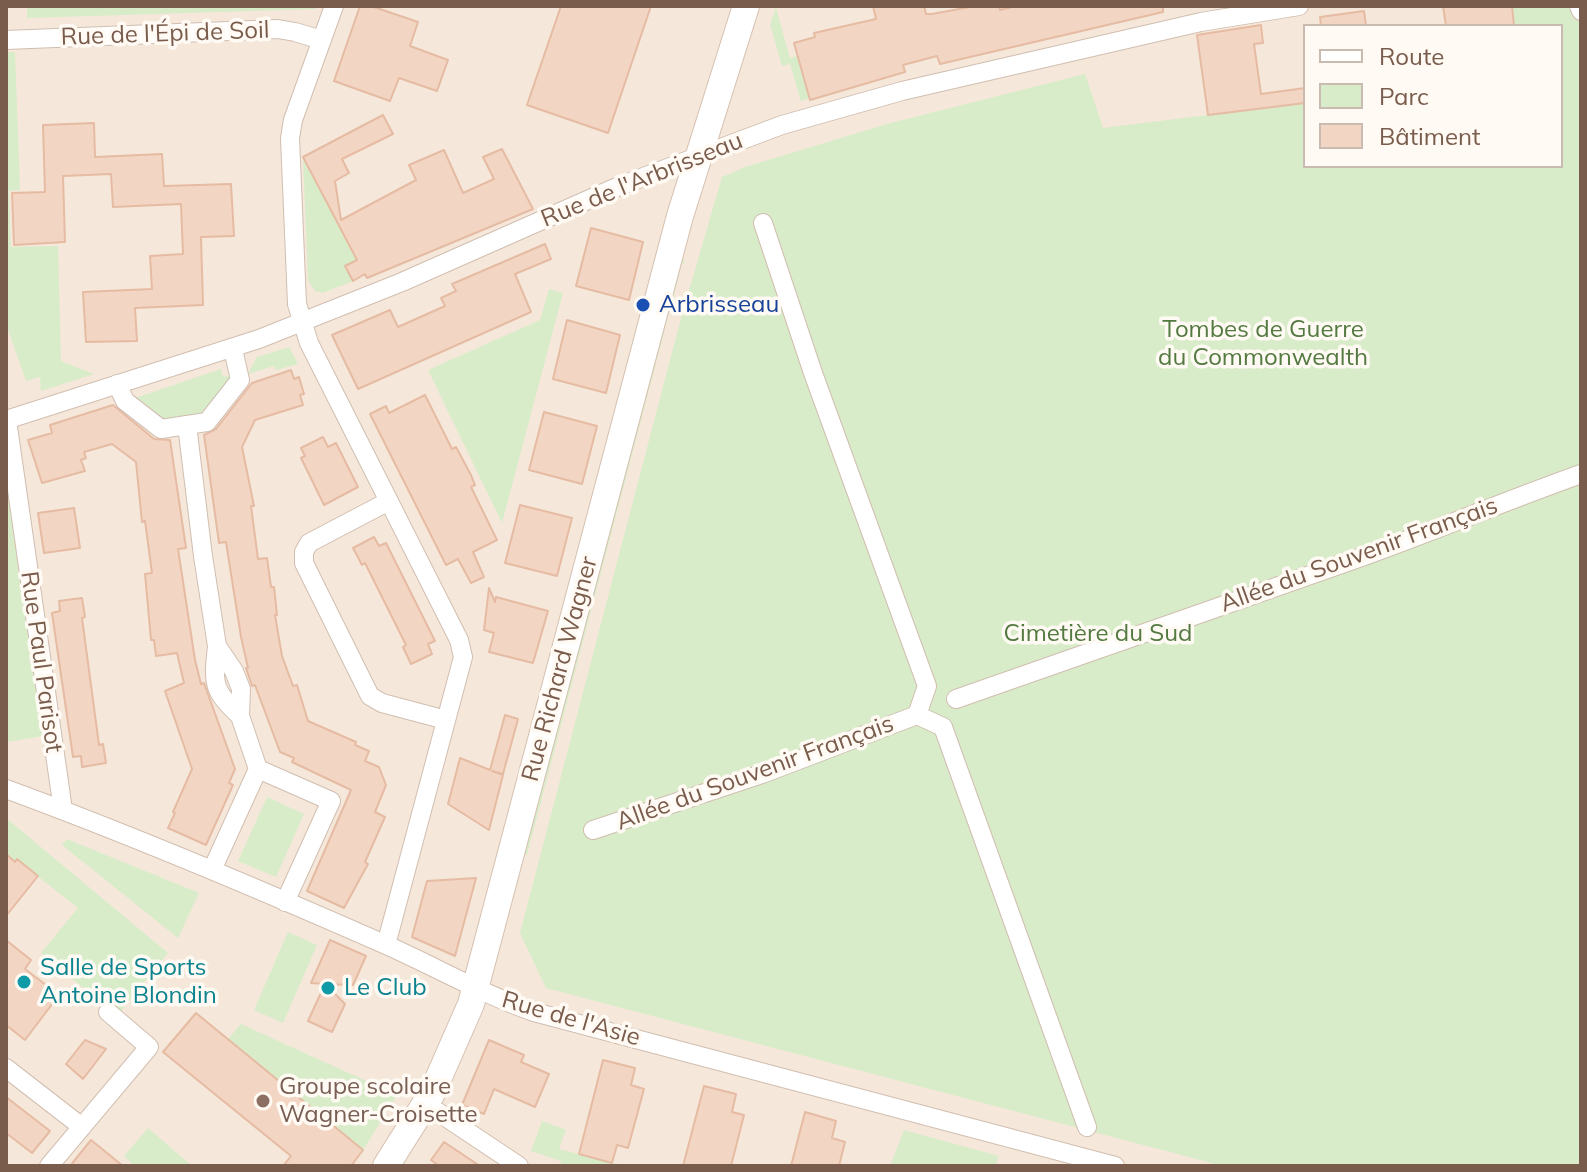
<!DOCTYPE html>
<html>
<head>
<meta charset="utf-8">
<style>
  body { margin:0 }
  #map { position:relative; width:1587px; height:1172px; overflow:hidden; background:#fdf6ec; font-family:Mulish,sans-serif }
  canvas { display:block }
  .frame { position:absolute; inset:0; border:8px solid #7a5c4d; pointer-events:none }
  .legend { position:absolute; left:1303px; top:24px; width:260px; height:144px; box-sizing:border-box; background:#fffaf3; border:2px solid #cabbb1; margin:0; padding:10px 14px; list-style:none; font-size:24px; color:#7a5c4d }
  .legend li { display:flex; align-items:center; gap:16px; height:40px }
  .legend b { width:40px; border:2px solid #cabbb1 }
</style>
</head>
<body>
<div id="map">
<canvas width="1587" height="1172"></canvas>
<div class="frame"></div>
<ul class="legend">
<li><b style="height:10px;background:#fff"></b>Route</li>
<li><b style="height:22px;background:#d8ecc9"></b>Parc</li>
<li><b style="height:22px;background:#f3d5c3"></b>Bâtiment</li>
</ul>
</div>
<script>
const ctx = document.querySelector('canvas').getContext('2d');
ctx.lineJoin = 'round';
function paint(path, color) { ctx.fillStyle = color; ctx.fill(path, 'evenodd'); }
function stroke(path, color, width, dash) { ctx.strokeStyle = color; ctx.lineWidth = width; ctx.lineCap = dash ? 'butt' : 'round'; ctx.setLineDash(dash || []); ctx.stroke(path); }
function label(font, color, halo, rows, align = 'center') {
  ctx.font = font + ' Mulish,sans-serif'; ctx.lineWidth = 7; ctx.setLineDash([]); ctx.textBaseline = 'middle'; ctx.strokeStyle = halo; ctx.fillStyle = color; for (const [text, x, y, turn = 0] of rows) {
    ctx.save(); ctx.translate(x, y); ctx.rotate((+turn || 0) * Math.PI / 180); ctx.textAlign = isNaN(turn) ? turn : align; if (halo) ctx.strokeText(text, 0, 0); ctx.fillText(text, 0, 0); ctx.restore();
  }
}
paint(new Path2D(`
  M6,6h1575v1160h-1575zM1305,26h256v140h-256z`), '#f5e8da');
paint(new Path2D(`
  M27,6h291l-2,3 -289,9z
  M1512,6h69v1160h-358l-677,-178 -26,-55 161,-615 41,-141 23,-10 142,-43 198,-50 18,54 202,-25v63h256v-140h-47z
  M776,8l14,50 8,-2 12,42 -9,3 -11,-37 -8,2 -12,-42z
  M6,52h9l5,138 -11,1 2,56 47,-1 3,115 33,13 -53,17 -1,-14 -14,4 -20,-57z
  M303,157l54,103 -12,6 8,15 -30,12 -8,-2 -7,-11z
  M683,247l1,17h-2l-155,591 -6,-1z
  M549,289l14,4 -61,230 -74,-153 112,-50z
  M289,347l9,17 -22,6 -2,-4 -26,8 9,-17z
  M221,369l2,8 11,-2 -27,43 -44,8 -34,-26z
  M6,475l37,261 -37,6z
  M267,797l37,17 -28,63 -38,-16z
  M6,818l162,135 -51,63 -76,-63 37,-45 -61,-48 -2,2 -9,-8z
  M67,839l132,54 -21,45 -116,-93z
  M288,932l29,13 -34,78 -29,-13z
  M241,1024l156,71 -34,55 -135,-111z
  M542,1121l24,9 -7,19 66,17h-65l1,-5 -30,-10z
  M148,1128l44,38h-57l-11,-10z
  M904,1130l95,26 -4,10h-105z`), '#d8ecc9');
const building = new Path2D(`
  M360,6h11l47,16 -8,24 38,14 -11,31 -38,-13 -9,23 -56,-20z
  M561,6h90l-43,127 -81,-28z
  M873,6h51l2,8h6l43,-8h24l1,4 16,-4h147v6l-223,52 -3,-8 -34,9 2,7 -95,28 -16,-57 21,-6 -1,-4 62,-14z
  M1443,6h69l2,20h-68z
  M1364,11l2,15h-45l-1,-9z
  M1261,25l2,18 -9,1 7,50 44,-6v15l-97,12 -11,-80z
  M383,115l10,19 -51,25 7,14 -14,8 6,39 75,-40 -7,-15 35,-15 19,43 31,-14 -11,-22 19,-8 31,60 -166,69 -2,-4 -12,7 -8,-15 12,-6 -54,-103z
  M94,123l1,34 67,-3 2,32 67,-2 3,52 -33,1 2,68 -68,3 2,33 -51,1 -3,-50 69,-3 -2,-33 33,-2 -2,-50 -68,3 -2,-33 -48,2 2,66 -51,3 -2,-52 33,-1 -2,-67z
  M591,228l52,14 -14,58 -53,-14z
  M545,244l6,15 -36,15 16,38 -173,77 -26,-54 58,-25 8,17 47,-21 -4,-8 15,-7 -4,-7z
  M567,320l53,15 -14,58 -53,-14z
  M291,370l3,9 5,-2 5,17 -4,1 3,10 -48,15 -13,27 12,59h-3l7,53 9,-1 4,29h3l3,28h-2l7,41 11,30 4,-1 11,36 48,21 -1,3 14,6 -4,10 14,6 7,18 -11,27 10,5 -20,45 3,2 -24,44 -37,-17 44,-101 -59,-28 2,-4 -14,-6 -25,-67 -3,1 -6,-18h2l-7,-31 -15,-95 -7,1 -15,-108 12,-6 36,-46z
  M425,395l27,54 4,-2 15,28 4,10 -4,2 26,53 -24,12 11,25 -13,6 -13,-24 -12,6 -76,-151 16,-8 3,7z
  M113,405l41,34 16,1 16,108 -8,1 17,111 6,24 3,-1 31,86 -6,14 4,2 -27,60 -38,-17 7,-15 -2,-1 19,-43 -27,-78 19,-8 -7,-30 -21,3 -2,-16h-3l-6,-66 7,-1 -7,-52 -3,1 -6,-60 -24,-18 -28,8 2,6 -5,2 4,11 -43,12 -14,-43 24,-7 -2,-8z
  M544,412l53,14 -15,58 -53,-14z
  M323,437l5,10 8,-4 22,44 -34,18 -23,-47 4,-2 -4,-8z
  M520,505l52,13 -15,58 -52,-13z
  M74,508l6,40 -36,5 -6,-40z
  M374,537l5,9 7,-3 49,98 -7,3 4,10 -21,10 -8,-17 3,-2 -41,-82 -3,2 -9,-17z
  M489,588l6,14 1,-5 52,14 -15,52 -44,-11 5,-19 -10,-3z
  M82,598l3,19 -3,1 17,127 4,-1 3,19 -24,4 -1,-11 -8,1 -21,-144 8,-2 -1,-10z
  M505,715l13,4 -15,55 -11,-3 11,4 -14,55 -41,-26 12,-46 30,12z
  M6,854l9,8 2,-3 21,17 -32,40z
  M476,878l-21,78 -43,-19 15,-56z
  M6,940l25,20 -6,9 34,26 -34,45 -19,-15z
  M330,940l36,16 -13,29 -28,-1 20,20 -13,28 -24,-11 17,-37 -14,-1z
  M196,1013l167,137 -12,16h-68l8,-10 -128,-104z
  M85,1040l21,9 -23,30 -17,-15z
  M489,1040l35,15 -3,7 28,12 -14,33 -41,-18 -10,25 -22,-9z
  M603,1060l32,8 -4,17 13,4 -16,59 -11,-3 -5,18 -33,-9z
  M704,1086l32,8 -4,18 12,3 -13,51h-48z
  M6,1097l44,34 -18,22 -26,-20z
  M805,1112l31,9 -4,17 13,4 -6,24h-48z
  M91,1140l32,26h-53z
  M444,1142l36,24h-41l-8,-6z`);
paint(building, '#f3d5c3');
stroke(building, '#e6bba3', 2);
const street = new Path2D(`
  M334,6l-41,114 -3,18 7,166 12,39 150,297 4,17 -77,288
  M1579,6l2,5
  M6,40l272,-11 17,3 27,8
  M763,223l50,150 114,313 -10,29 26,12 144,400
  M117,384l8,17 36,28 26,-4
  M6,420l253,-81 143,-57 215,-95 165,-62 120,-34 299,-69 98,-16
  M7,420l56,390
  M389,501l-80,42 -5,9v11l66,133 12,7 64,17
  M217,646c-4,37 -5,44 23,70
  M956,699c127,-44 253,-89 380,-133 82,-28 163,-63 245,-92
  M258,769l73,32 -46,101
  M6,789c128,47 253,100 378,155 50,22 98,50 150,68l581,154
  M593,830l169,-56 155,-59
  M212,870l46,-101 -18,-53 1,-27 -7,-18 -17,-25 -14,-90 -16,-131 20,-3 33,-42 -7,-31
  M6,1068l76,59
  M426,1104l93,62
  M49,1166l100,-119 -41,-35`);
const secondary = new Path2D(`
  M386,1166l46,-73 39,-89 209,-788 66,-210`);
stroke(street, '#d1beb0', 20);
stroke(secondary, '#d6c0b0', 28);
stroke(street, '#fff', 18);
stroke(secondary, '#fff', 26);
for (const [x, y, r, color] of [
  [643,305,8,"#1a4fb4"],
  [24,982,8,"#0f9aa8"],
  [328,988,8,"#0f9aa8"],
  [263,1101,8,"#8d6e63"]
]) { const dot = new Path2D(); dot.arc(x, y, r, 0, 2 * Math.PI); ctx.fillStyle = color; ctx.fill(dot); stroke(dot, '#fffaf3', 3); }
label('24px', '#7a5c4d', '#fffaf3', [
  ["Rue de l'Épi de Soil",165,34,-2],
  ["Rue de l'Arbrisseau",642,180,-22],
  ["Allée du Souvenir Français",1359,555,-20],
  ["Rue Paul Parisot",41,662,82],
  ["Rue Richard Wagner",560,669,-75],
  ["Allée du Souvenir Français",755,773,-20],
  ["Rue de l'Asie",571,1019,16]
]);
label('24px', '#164399', '#fffaf3', [
  ["Arbrisseau",659,305]
], 'left');
label('24px', '#537a41', '#fffaf3', [
  ["Tombes de Guerre",1263,330],
  ["du Commonwealth",1263,358],
  ["Cimetière du Sud",1098,634]
]);
label('24px', '#0d838f', '#fffaf3', [
  ["Salle de Sports",40,968],
  ["Antoine Blondin",40,996],
  ["Le Club",344,988]
], 'left');
label('24px', '#785e54', '#fffaf3', [
  ["Groupe scolaire",279,1087],
  ["Wagner-Croisette",279,1115]
], 'left');
</script>
</body>
</html>
